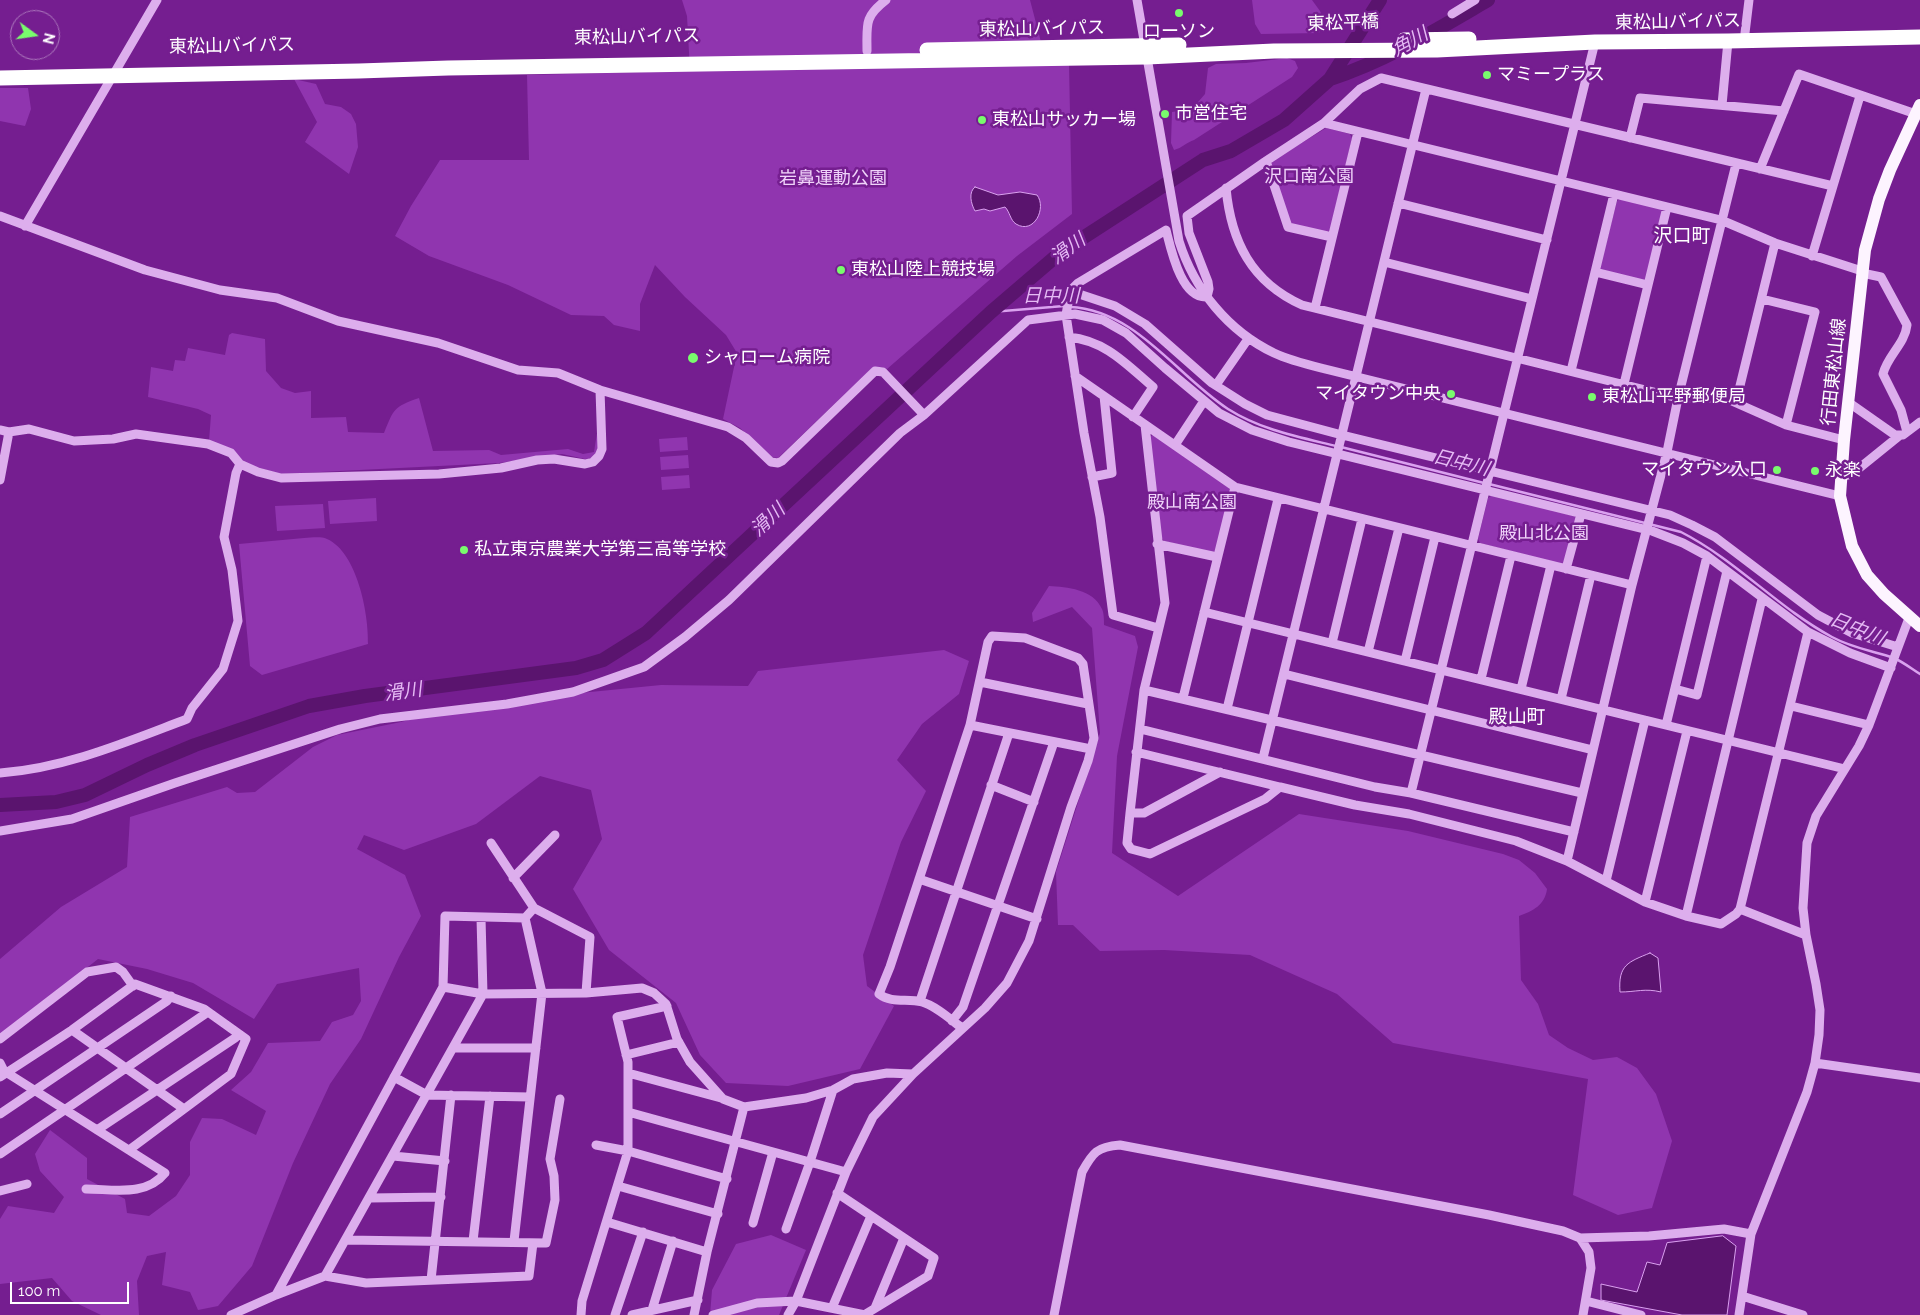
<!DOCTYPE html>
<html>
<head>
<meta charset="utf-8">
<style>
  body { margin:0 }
  #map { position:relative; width:1920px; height:1315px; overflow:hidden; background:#751e90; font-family:Raleway,sans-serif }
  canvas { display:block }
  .north { position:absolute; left:10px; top:10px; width:50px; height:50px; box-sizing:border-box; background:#751e90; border:1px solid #ac78bc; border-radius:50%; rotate:104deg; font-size:14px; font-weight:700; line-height:20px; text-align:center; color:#fff }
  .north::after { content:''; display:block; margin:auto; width:18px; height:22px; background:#79fc6d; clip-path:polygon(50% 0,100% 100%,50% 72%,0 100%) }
  .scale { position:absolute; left:10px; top:1282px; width:119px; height:22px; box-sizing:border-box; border:2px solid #fff; border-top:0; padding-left:6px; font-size:15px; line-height:18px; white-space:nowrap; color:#fff; -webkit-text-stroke:4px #751e90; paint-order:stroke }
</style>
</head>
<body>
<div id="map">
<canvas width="1920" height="1315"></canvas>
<div class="north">N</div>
<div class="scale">100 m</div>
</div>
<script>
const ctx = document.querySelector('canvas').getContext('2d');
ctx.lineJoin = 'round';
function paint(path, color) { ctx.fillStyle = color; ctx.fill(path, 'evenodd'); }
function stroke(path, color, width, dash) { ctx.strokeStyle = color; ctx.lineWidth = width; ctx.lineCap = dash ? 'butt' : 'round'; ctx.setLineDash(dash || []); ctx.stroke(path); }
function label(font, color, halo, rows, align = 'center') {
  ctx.font = font + ' Raleway,"Noto Sans JP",sans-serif'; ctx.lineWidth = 5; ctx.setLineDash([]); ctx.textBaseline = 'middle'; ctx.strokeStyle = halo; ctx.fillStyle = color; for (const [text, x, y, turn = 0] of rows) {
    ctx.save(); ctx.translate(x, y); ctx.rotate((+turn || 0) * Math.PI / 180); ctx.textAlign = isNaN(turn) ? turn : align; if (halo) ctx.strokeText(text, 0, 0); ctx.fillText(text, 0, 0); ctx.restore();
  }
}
paint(new Path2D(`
  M682,0h348l17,65 22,-1 3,150 -55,42 -130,113 -5,-2 -10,1 -94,90 -6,-1 -32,-29 -17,-9 14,-66 -11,-18 -41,-38 -30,-32 -15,39v27l-26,-6 -10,-9 -33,-1 -63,-30 -79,-29 -34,-20 16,-30 29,-46h89l-2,-85 163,-4 -3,-55z
  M1252,0h60l8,11 4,10 -5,12 -58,1 -6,-10z
  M1287,58l8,3 3,7 -6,9 -98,63c-7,2 -12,8 -20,10l-3,-7 1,-31 20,-3 13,-15 3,-26 8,-4 30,-1z
  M294,79l22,5 9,20 16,3 10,7 5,10 2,23 -9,27 -44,-32 12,-20z
  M0,88h28l3,21 -6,17 -25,-5z
  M1326,128l24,6 2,4 -22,93 -4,2 -33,-7 -4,-3 -19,-57 2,-5z
  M1620,199l41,9 1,4 -17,70 -46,-11 18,-70z
  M232,333l33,6 1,32 15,17 14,5 16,-2v27l35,-1 2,15 36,1c10,-24 9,-26 35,-35l14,53 56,-1 12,5 67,-6 15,5 11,-2 3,-19 3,1v11l-7,13 -8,1 -23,-5 -63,9 -219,11 -34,-10 -37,-23 2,-26 -13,-6 -50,-12 3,-30 22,4 2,-11 10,1 3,-13 37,7 4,-20z
  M1154,434l73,51 4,6 -14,59 -4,3 -49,-12 -3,-4 -11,-100z
  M687,437l1,13 -28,2 -1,-13z
  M688,455l1,13 -28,2 -1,-13z
  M689,475l1,13 -28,2 -1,-13z
  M1492,495l86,22 -13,48 -85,-22 -2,-4 10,-41z
  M376,498l1,23 -47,3 -2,-23z
  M323,504l2,24 -48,3 -2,-25z
  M304,538c7,0 16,-2 23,1 30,13 42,75 41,105l-106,31 -12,-9 -11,-122z
  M1049,586c18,1 44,3 53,23 2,4 2,11 2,16l31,11 3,11 -21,109 -5,97 66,43 121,-82 109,17 95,23 16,6 16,13 12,16c-2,16 -14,22 -28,27l2,64 17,24 11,31 19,13 25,12 24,-3 20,11 19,26 16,47 -20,67 -34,7 -45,-20 15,-116 -195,-36 -56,-49 -87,-39 -86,-5 -64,1 -27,-26h-15l-2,-53 44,-139 -8,-105 -20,-21 -39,15 -1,-9z
  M944,650l25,11 -10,33 -37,30 -25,36 29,31 -25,51 -38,113 4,31 27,20 -34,63 -72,17 -62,-3 -26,-28 -24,-52 -67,-53 -36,-61 29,-50 -11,-49 -51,-14 -64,48 -72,26 -40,-15 -7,14 48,26 16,41 -22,41 -38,82 -31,45 -37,79 -41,103 -34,40 -20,4 -8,-18 -28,-7 4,-33 -19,4 -10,25 2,34h-38l-29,-14 -20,-23 -52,6v-65l8,-13 46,7 10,-16 -24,-26 -5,-17 15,-24 37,28v21l38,20 2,14 22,3 27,-20 14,-21v-33l12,-24 20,1 34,16 10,-24 -35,-21 20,-18 17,-29 52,-2 12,-19 21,-7 8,-14 -2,-33 -82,16 -23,35 -61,-36 -46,-14 -49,-10 -98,78v-78l61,-52 66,-40 3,-50 97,-30 10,6 18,-1 58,-45 24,-12 64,-13 68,-18 192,-19 87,1 10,-15z
  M771,1235l35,15 -27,65h-69l2,-25 24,-46z`), '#9035af');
const water = new Path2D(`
  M975,187l23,8 22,-3 17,3c10,13 -3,40 -21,29 -6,-4 -6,-12 -11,-17l-15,4 -6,-2 -9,2c-4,-7 -7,-19 0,-24z
  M1650,953l8,5 3,34c-16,-4 -25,0 -41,0 -2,-27 8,-30 30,-39z
  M1723,1236l13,10 -9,69h-45l-81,-15v-16l36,8 10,-30 13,3 7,-22z`);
paint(water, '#5a146e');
stroke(water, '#daa1ef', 1);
stroke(new Path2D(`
  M1070,307c66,3 106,68 158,102 33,21 71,28 108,37
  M991,312l73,-6
  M1341,447l143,36
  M1489,484l192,48c55,28 97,76 151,105 20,11 41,14 62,21 9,4 18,11 26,16`), '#daa1ef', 2.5);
stroke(new Path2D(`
  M1330,79c56,-18 108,-50 158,-79
  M0,805l56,-3 29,-7 62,-30 48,-20 114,-39 56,-10 211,-28 27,-8 43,-27 345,-321 70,-60 142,-92 28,-9 53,-31 46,-41 50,-79`), '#5a146e', 14);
stroke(new Path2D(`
  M1137,0l42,241c15,48 49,90 95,112 15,7 31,11 47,15l519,128
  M1452,14l23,-14
  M1745,33l4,-33
  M867,51c0,-27 -3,-34 19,-51
  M1722,105l6,-64
  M1324,123l397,97 54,23 87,28
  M1630,138l10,-40 144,13
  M1266,161l22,66 44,10
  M1760,169l39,-95 117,40
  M1226,188c5,53 25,94 76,117l376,93h47l61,27 58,15
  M1398,203l149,37
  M0,216l145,54 75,20 57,8 61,23 100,22 80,27 40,3 42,17 128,37 18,11 25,24 7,1 4,-2 93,-90 8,1 41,43
  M25,226l132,-226
  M1812,256l48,-160
  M1384,262l148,37
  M1595,272l53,13
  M1862,273l19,4 26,48c-2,19 -20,31 -24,49l18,36 6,22
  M1070,291l45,15 30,18 67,59 33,21 22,11 75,20 328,80 22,10 23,12 103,78 34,18 46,14
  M1762,299l53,13 -29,113
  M1315,308l43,-176
  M1069,337c37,4 57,27 84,50l-20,30
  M1571,371l43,-177
  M1075,376l160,111 397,98
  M1624,384l43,-177
  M1216,385l32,-46
  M1736,402l39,-159
  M1848,402l47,33h8l17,-13
  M1145,425l20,178 -21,87 -14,123 -3,30 4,6 19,5 115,-55 15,-12 75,18 54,9 107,27 51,20 78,41 41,14 35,8 15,-10 4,-5 66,26
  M0,430l9,2 20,-3 45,12 39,-2 23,-5 72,10 23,9 9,11 18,8 23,6 158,-4 62,-6 36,-8 17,-1 31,5 8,-2 6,-6 3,-7 -2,-59
  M1175,445l29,-44
  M1092,477l20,-4 -8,-77
  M1841,477l11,-3 47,-38
  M0,480l9,-48
  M1157,544l60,13
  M1566,569l15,-55
  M1204,612l641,157
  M1158,628l-45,-13 -13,-98 -16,-84 -18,-118 4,-24 8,-8 88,-53c5,19 15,69 41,67l2,-8 -1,-7 -19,-49 -2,-17 79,-55 58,-38 36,-34 21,-11 452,108
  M1332,643l30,-124
  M1368,652l31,-124
  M1405,661l30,-124
  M1284,674l309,76
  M1481,679l30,-123
  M980,682l108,22
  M1521,689l30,-124
  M1675,689l22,6 30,-124
  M1144,690l438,103
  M1183,698l52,-211
  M1561,699l30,-124
  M1791,706l78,19
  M1227,709l51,-210
  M970,725l121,24
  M1666,725l41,-169
  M1140,729l235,58 36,6 163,39
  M1136,752l144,35
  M1263,758l163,-669
  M0,773c66,-5 126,-31 187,-54l5,-11 31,-39 15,-48 -6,-51 -8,-33 12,-64 4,-9
  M991,785l43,17
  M1411,793l184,-751
  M1130,813h14l76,-41
  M0,831l72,-12 103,-36 165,-54 40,-10 127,-15 66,-12 71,-25 41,-30 44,-37 171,-167 24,-18 104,-95 47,-6 28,6 23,13 39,35 54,45 33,17 37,12 363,89 31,12 24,13 101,76 42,21 41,15
  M491,843l43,65 56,29 -4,56
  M1567,861l65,-276 35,-133 11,-54 58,-234
  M513,878l42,-43
  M919,879l118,40
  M1606,881l39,-161
  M1645,902l42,-171
  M1740,909l68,-277
  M1686,916l76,-317
  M443,987l40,7 103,-1 56,-5 12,5 12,11 11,35 13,23 33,37 21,8 62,-9 27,-8 20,-11 34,-6 26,1
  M920,1001l89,-268
  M952,1021l11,-14 91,-265
  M72,1030l112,79
  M0,1039l87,-67 29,-5 7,5 10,14
  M454,1048h82
  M626,1055l53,-13
  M0,1063l4,8 8,5 153,97c-19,24 -52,16 -79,16
  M1815,1063l105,15
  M628,1073l93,25
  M0,1077l72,-47 63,-46 69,25 42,30 -15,35 -102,76
  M394,1077l33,18 103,2
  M628,1112l218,60
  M0,1114l167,-113 4,-5
  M97,1130l138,-92 4,-4
  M596,1145l32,6 99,28
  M0,1154l208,-142
  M393,1156l52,5
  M618,1186l100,28
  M0,1191l27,-7
  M837,1193l97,65 -6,18 -64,39
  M370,1198l71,-1
  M607,1222l100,30
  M753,1223l20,-71
  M786,1229l24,-67 23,-72
  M1580,1238l9,14 2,16 -8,47
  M346,1240l200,3 9,-43 -1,-24 -4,-17 10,-60
  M473,1241l17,-145
  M514,1241l28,-248 -17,-75
  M325,1276l158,-282 -2,-76
  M431,1280l20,-185
  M276,1295l167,-308 2,-71 80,2 9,-10
  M1742,1296l61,19
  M1586,1301l55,14
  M832,1308l39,-92
  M875,1308l29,-70
  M652,1310l21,-69
  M231,1315l45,-20 49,-19 41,7 163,-7 4,-33
  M581,1315l1,-14 46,-150v-89l-11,-45 50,-11
  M615,1315l28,-83
  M632,1315l66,-15
  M694,1315l13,-63 37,-145
  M713,1315l44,-12 39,-2 69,14
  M788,1315l8,-14 50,-129 27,-55 40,-43 72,-66 22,-25 22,-42 42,-134 17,-46 6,-23 -11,-74 -5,-6 -53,-20 -33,-2 -4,6 -18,83 -80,242 -11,27c13,10 28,4 43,8 14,4 28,17 40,26
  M1054,1315l28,-143c11,-20 15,-25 38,-27l369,70 74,16 17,7 69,-2 75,-7 27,5
  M1739,1315l12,-81 56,-142 8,-29 4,-28 1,-25 -4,-26 -10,-49 -3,-27 4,-65 9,-27 43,-70 10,-21 40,-107`), '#ddaeed', 9);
stroke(new Path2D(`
  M1920,105l-30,65 -11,29 -14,51 -21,190 -4,56 12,50 15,29 17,19 36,32`), '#fdf4ff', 12);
stroke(new Path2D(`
  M1404,40l65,-1
  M927,50l252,-5
  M0,78l359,-7 89,-3 699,-11 127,-6 163,-1 158,-8 133,-1 192,-4`), '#fff', 15);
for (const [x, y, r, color] of [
  [1179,13,5,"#79fc6d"],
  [1487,75,5,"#79fc6d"],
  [1165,114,5,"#79fc6d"],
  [982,120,5,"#79fc6d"],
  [841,270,5,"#79fc6d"],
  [693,358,6,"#79fc6d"],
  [1451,394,5,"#79fc6d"],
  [1592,397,5,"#79fc6d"],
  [1777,470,5,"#79fc6d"],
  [1815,471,5,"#79fc6d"],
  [464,550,5,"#79fc6d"]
]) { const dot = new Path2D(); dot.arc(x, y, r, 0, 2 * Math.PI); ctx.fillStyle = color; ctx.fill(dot); stroke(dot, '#751e90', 2); }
label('18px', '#fff', '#751e90', [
  ["東松山バイパス",1678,22,-1],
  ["東松平橋",1343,23,-2],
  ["東松山バイパス",1042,29,-1],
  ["東松山バイパス",637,37,-1],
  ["東松山バイパス",232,46,-1],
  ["行田東松山線",1834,372,-84]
]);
label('18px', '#fff', '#751e90', [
  ["ローソン",1179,32,"center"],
  ["マミープラス",1497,75],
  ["市営住宅",1175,114],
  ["東松山サッカー場",992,120],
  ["東松山陸上競技場",851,270],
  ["シャローム病院",704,358],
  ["マイタウン中央",1441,394,"right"],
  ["東松山平野郵便局",1602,397],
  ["マイタウン入口",1767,470,"right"],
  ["永楽",1825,471],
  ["私立東京農業大学第三高等学校",474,550]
], 'left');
label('18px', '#f0d3fa', '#751e90', [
  ["沢口南公園",1309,177],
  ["岩鼻運動公園",833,179],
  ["殿山南公園",1192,503],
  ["殿山北公園",1544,534]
]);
label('italic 19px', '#e5baf4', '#751e90', [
  ["角川",1410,42,-29],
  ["滑川",1068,249,-36],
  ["日中川",1051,296],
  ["日中川",1461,463,14],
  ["滑川",768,520,-43],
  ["日中川",1857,629,22],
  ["滑川",403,692,-8]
]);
label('19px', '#fff', '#751e90', [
  ["沢口町",1682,236],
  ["殿山町",1517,717]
]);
</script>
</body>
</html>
